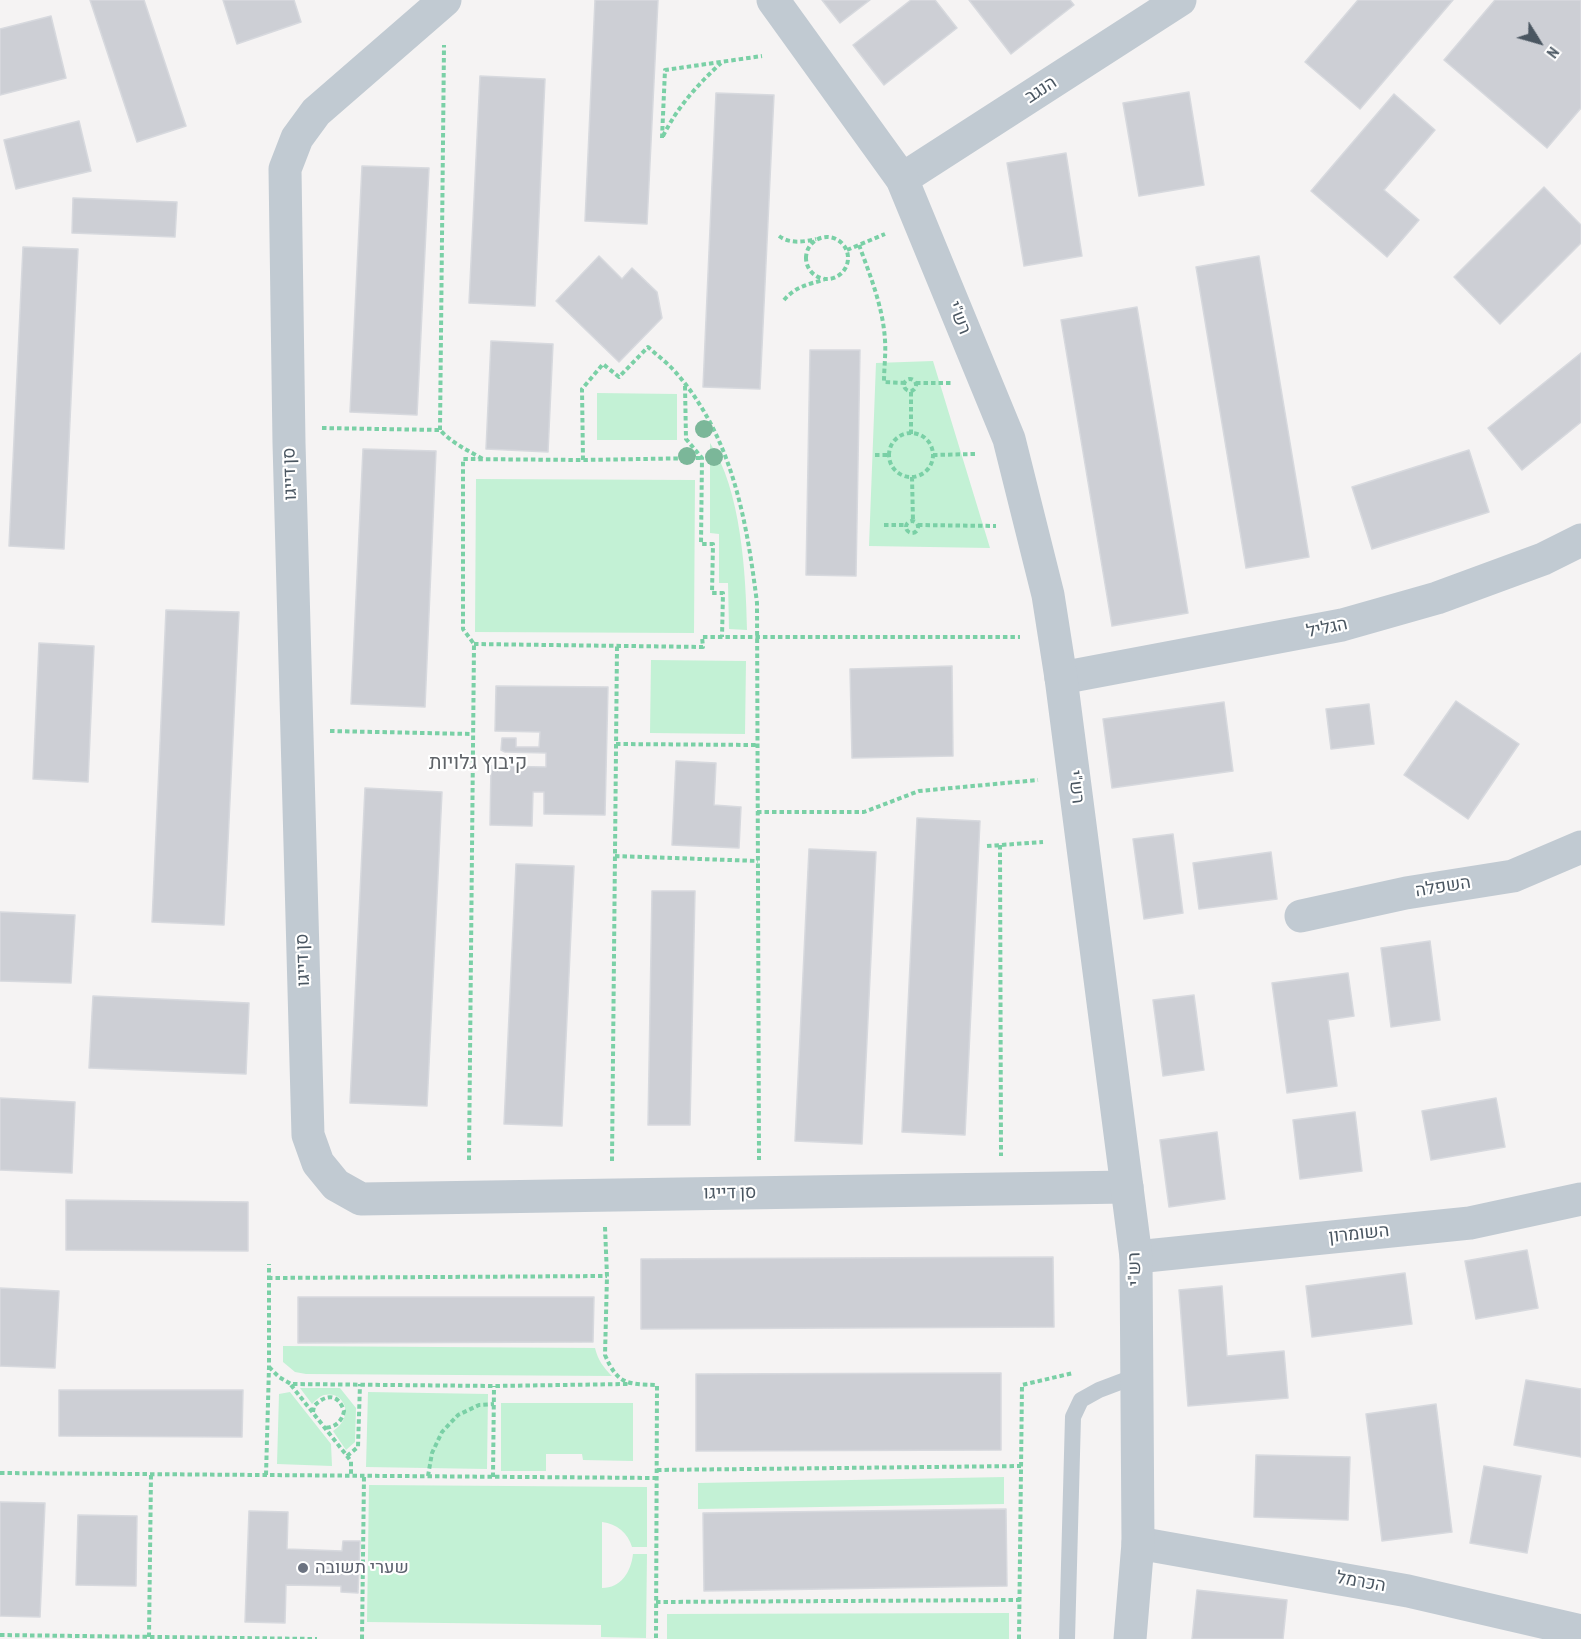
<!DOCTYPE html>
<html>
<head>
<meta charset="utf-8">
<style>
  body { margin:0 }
  #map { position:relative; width:1581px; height:1639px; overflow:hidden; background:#f5f3f3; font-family:"PT Sans Narrow",sans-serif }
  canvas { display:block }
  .north { position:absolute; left:1509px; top:12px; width:60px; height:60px; -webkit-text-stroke:4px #fff; paint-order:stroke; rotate:127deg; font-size:16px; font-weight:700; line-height:24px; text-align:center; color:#4a5661 }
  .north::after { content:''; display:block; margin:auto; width:21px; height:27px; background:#4a5661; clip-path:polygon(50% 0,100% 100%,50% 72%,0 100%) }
</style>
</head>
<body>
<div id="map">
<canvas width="1581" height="1639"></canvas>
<div class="north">N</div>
</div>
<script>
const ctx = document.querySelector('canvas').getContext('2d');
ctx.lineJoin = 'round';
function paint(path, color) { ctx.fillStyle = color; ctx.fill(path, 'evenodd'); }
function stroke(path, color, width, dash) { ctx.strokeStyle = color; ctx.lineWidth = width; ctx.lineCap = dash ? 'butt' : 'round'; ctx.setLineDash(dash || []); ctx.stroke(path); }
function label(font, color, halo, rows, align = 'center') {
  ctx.font = font + ' "PT Sans Narrow",Heebo,sans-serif'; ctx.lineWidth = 4.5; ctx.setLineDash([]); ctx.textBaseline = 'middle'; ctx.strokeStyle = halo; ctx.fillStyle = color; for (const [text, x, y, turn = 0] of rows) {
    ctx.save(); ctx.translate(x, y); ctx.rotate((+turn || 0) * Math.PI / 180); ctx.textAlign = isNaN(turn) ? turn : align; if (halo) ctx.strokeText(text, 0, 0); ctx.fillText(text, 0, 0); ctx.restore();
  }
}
paint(new Path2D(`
  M933,361l57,187 -121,-2 7,-183z
  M597,393l80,1v46h-80z
  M710,443c31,46 36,131 37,187l-18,-1 -1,-46h-9v-49l-9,-1z
  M476,479l219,1 -1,153 -219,-1z
  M651,660l95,1 -1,73 -95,-1z
  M283,1346l312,2c3,12 8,19 17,28l-306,-2 -11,-2 -12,-10z
  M300,1388h40l16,20 -1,34 -9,8 -13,-19c22,-14 12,-41 -9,-36 -4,1 -8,5 -12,9z
  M290,1392l41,52 1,22 -55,-2 2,-70z
  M368,1392l120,2 -1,75 -121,-2z
  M501,1403h132v58l-50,-1 -1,-6h-36v17h-45z
  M1004,1477v27l-306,5v-26z
  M369,1485l278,2v60h-15c-4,-14 -15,-23 -30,-25v66c19,0 29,-16 31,-34h14l-1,84 -45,-1v-12l-234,-3z
  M1009,1613v26h-342v-25z`), '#c3f1d5');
const building = new Path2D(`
  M90,0h54l42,126 -49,16z
  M223,0h71l7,22 -64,22z
  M595,0h63l-11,224 -62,-3z
  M822,0h48l-30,23z
  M911,0h24l22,28 -73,57 -31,-40z
  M969,0h101l4,5 -63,49z
  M1358,0h95l-93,109 -55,-47z
  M1495,0h86v108l-34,40 -103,-88z
  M51,16l15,62 -66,17v-66z
  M480,76l65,3 -10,227 -66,-3z
  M1189,92l15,93 -65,11 -16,-93z
  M716,93l58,2 -14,294 -57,-2z
  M1394,94l41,36 -51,60 35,30 -32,37 -76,-66z
  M79,121l12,50 -75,18 -12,-49z
  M1066,153l16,103 -58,10 -17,-103z
  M362,166l67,2 -12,247 -67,-3z
  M1544,187l37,38v18l-81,81 -46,-47z
  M73,198l104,4 -2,35 -103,-4z
  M23,247l55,2 -14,300 -55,-3z
  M599,256l23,23 10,-11 25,24 5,26 -43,44 -63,-61z
  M1259,256l50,301 -63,11 -50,-301z
  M1137,307l51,306 -76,13 -51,-306z
  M491,341l62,3 -5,108 -62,-3z
  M810,350h50l-4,226 -50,-1z
  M1581,353v69l-59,48 -34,-42z
  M363,449l73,2 -11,256 -74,-3z
  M1469,450l20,62 -117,37 -20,-62z
  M166,610l73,2 -15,313 -72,-3z
  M39,643l55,3 -6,136 -55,-3z
  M952,666l1,90 -101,2 -2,-89z
  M496,686l112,1 -3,128 -61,-1v-22h-11l-1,34 -42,-1 1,-59 55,1v-14l-41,-1 -4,-2 1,-12h14v9h23l1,-15 -45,-1z
  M1456,701l63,43 -51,75 -64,-44z
  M1224,702l9,69 -121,17 -9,-69z
  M1369,704l5,40 -43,5 -5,-40z
  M676,761l40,2 -2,42 27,2 -2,41 -67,-3z
  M365,788l77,4 -15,314 -77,-3z
  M917,818l63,3 -15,314 -63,-3z
  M1173,834l10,79 -39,6 -11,-80z
  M809,849l67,3 -14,292 -67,-3z
  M1271,852l6,47 -78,10 -6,-46z
  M516,864l58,2 -12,260 -58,-2z
  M652,891h43l-5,234h-42z
  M0,912l75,3 -4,68 -71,-2z
  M1430,941l10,79 -49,7 -10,-79z
  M1348,973l6,43 -26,4 9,66 -50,7 -15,-110z
  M1194,995l10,75 -41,6 -10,-76z
  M93,996l156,7 -3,71 -157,-6z
  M0,1098l75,4 -3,71 -72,-3z
  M1496,1098l9,49 -74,13 -9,-49z
  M1355,1112l7,59 -62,8 -7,-59z
  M1217,1132l8,67 -56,8 -9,-67z
  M66,1200l182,2v49l-182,-1z
  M1527,1250l11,58 -62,11 -11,-58z
  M1053,1257l1,70 -413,2v-70z
  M1405,1273l7,51 -100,13 -6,-51z
  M1222,1286l5,70 57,-5 4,47 -100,8 -9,-116z
  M0,1288l59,3 -4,77 -55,-2z
  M298,1297h296l-1,45 -295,1z
  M1001,1373v77l-305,1v-77z
  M1526,1380l55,9v68l-67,-12z
  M59,1390h184l-1,47 -183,-1z
  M1436,1404l16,128 -70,9 -16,-127z
  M1256,1455l94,2 -2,63 -94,-3z
  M1484,1466l57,10 -14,77 -57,-10z
  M0,1502l45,1 -5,114 -40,-1z
  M1006,1509l1,77 -303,5 -1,-78z
  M249,1511l39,1 -1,37 55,2 1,-10h17l-2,52 -17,-1v-6l-55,-1 -1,38 -40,-1z
  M78,1515l59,1 -1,70 -60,-1z
  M1197,1590l90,10 -4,39h-91z`);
paint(building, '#cdcfd5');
stroke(building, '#d7d9de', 1.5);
stroke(new Path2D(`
  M663,136c14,-28 34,-51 58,-73
  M662,138l3,-68 97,-14
  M779,236c11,8 24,6 37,3
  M806 258a21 21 0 1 1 42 0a21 21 0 1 1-42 0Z
  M859,245c11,30 24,62 26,95 1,14 -1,28 -1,42l21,1
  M847,250l38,-16
  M784,300c11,-13 24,-16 40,-20
  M904 385a6 6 0 1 1 12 0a6 6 0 1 1-12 0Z
  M916,383h35
  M685,386l1,53 16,19 -1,86h12l-1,49h11l-1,44
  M322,428l118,2c12,13 27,20 43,29
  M440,430l4,-385
  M889 455a22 22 0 1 1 44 0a22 22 0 1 1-44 0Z
  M911,434v-43
  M875,455h15
  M933,455l42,-1
  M583,460l-1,-71 21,-25 16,13 29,-30c10,9 22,18 30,28 55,64 69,148 79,228l2,557
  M912,477l1,44
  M906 527a6 6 0 1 1 12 0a6 6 0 1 1-12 0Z
  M884,525h22
  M918,525l78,1
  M474,644l229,3 -1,-10h318
  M330,731l142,3
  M616,744l141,1
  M757,812h107l55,-21 119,-11
  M1000,845l1,311
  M987,846l56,-4
  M615,856l143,5
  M469,1160l5,-516 -11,-15v-170l120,1 119,-2
  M612,1161l5,-515
  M605,1227l2,49 -2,79c13,30 22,29 52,30l-1,254
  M268,1278l339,-2
  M269,1367l10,10 12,7 203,2 134,-2
  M291,1385l60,76v15
  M313,1412l1,-6c12,-12 24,-13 30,5 -2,11 -9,16 -19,17
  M347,1456l11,-9 2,-63
  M657,1470l364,-4
  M0,1473l657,5
  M266,1475l3,-108v-103
  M428,1476l4,-23 10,-21 16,-17 21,-10 15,-1
  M493,1477l1,-91
  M656,1602l364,-2
  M0,1635l317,4
  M149,1637l2,-162
  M362,1639l2,-163
  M1019,1639l3,-254 51,-12`), '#7ad0a6', 4, [4.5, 3]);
stroke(new Path2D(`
  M1067,1639l6,-222 8,-17 18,-10 37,-14`), '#c1cad2', 16);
stroke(new Path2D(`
  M445,0l-129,112 -19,26 -12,31 4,274 19,692 10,28 18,22 25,14 766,-12
  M902,179l278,-179
  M1061,678l281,-53 95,-27 106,-39 38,-19
  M1301,916l105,-23 107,-17 68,-29
  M1136,1257l334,-34 111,-24
  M1138,1543l270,48 173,40`), '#c1cad2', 33);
stroke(new Path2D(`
  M773,0l129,179 107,260 39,156 13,83 75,579 2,286 -8,96`), '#c1cad2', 33);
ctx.fillStyle = '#7bb799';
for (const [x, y] of [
  [704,429],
  [687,456],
  [714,457]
]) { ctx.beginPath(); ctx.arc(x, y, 9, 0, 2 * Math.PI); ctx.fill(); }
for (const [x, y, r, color] of [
  [303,1568,6,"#6b7280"]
]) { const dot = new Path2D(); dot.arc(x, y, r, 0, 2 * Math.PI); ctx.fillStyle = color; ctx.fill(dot); stroke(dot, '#fff', 2); }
label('18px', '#4a5661', '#fff', [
  ["הנגב",1041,90,-33],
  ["רש\"י",959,318,68],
  ["סן דייגו",290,474,-92],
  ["הגליל",1327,628,-12],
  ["רש\"י",1076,787,83],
  ["השפלה",1443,887,-9],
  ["סן דייגו",303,960,-92],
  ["סן דייגו",730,1193,-1],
  ["השומרון",1359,1234,-6],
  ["רש\"י",1135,1269,-92],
  ["הכרמל",1361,1582,10]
]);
label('18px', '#5b616d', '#fff', [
  ["שערי תשובה",315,1568]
], 'left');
label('20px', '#5f6368', '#fff', [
  ["קיבוץ גלויות",478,763]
]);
</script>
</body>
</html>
